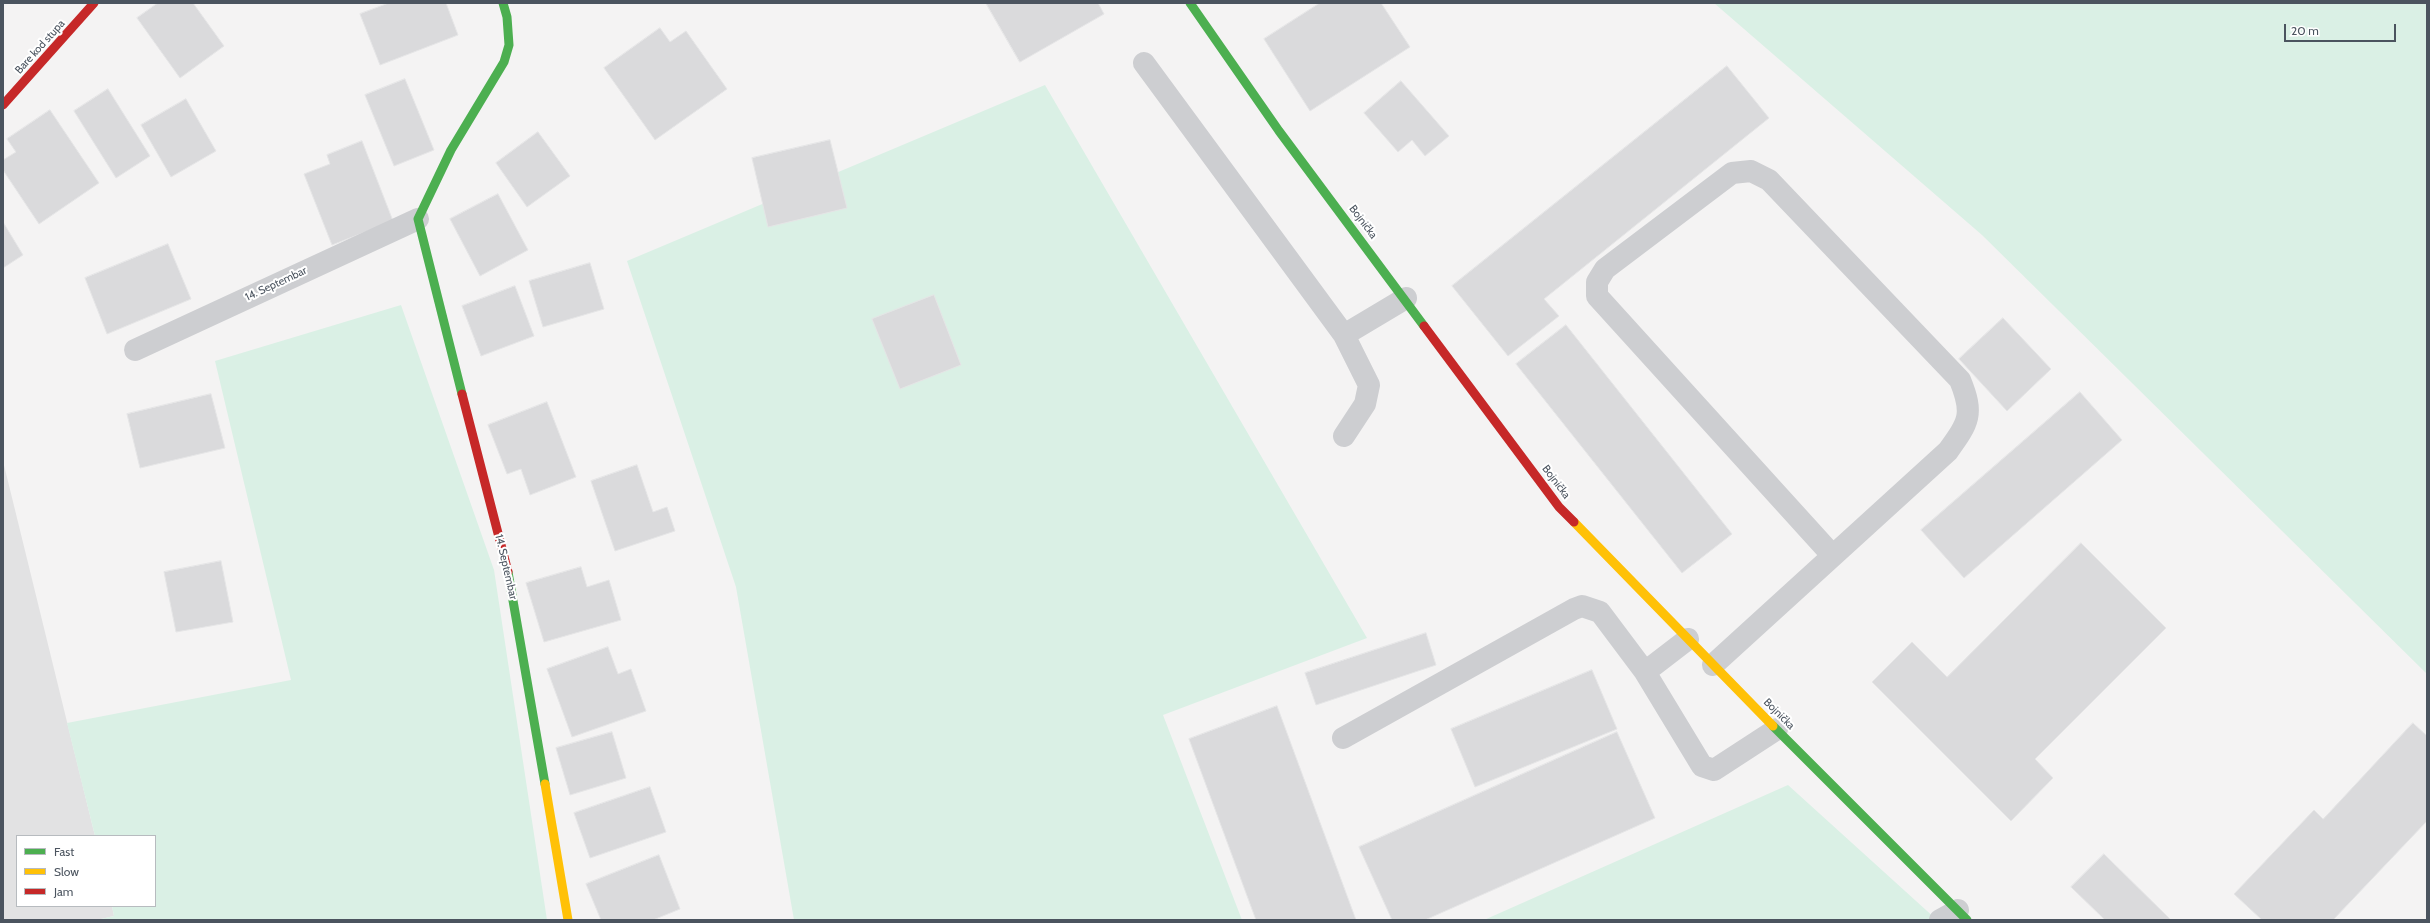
<!DOCTYPE html>
<html>
<head>
<meta charset="utf-8">
<style>
  body { margin:0 }
  #map { position:relative; width:2430px; height:923px; overflow:hidden; background:#f4f3f3; font-family:Cabin,sans-serif }
  canvas { display:block }
  .frame { position:absolute; inset:0; border:4px solid #4b545f; pointer-events:none }
  .legend { position:absolute; left:16px; top:835px; width:140px; height:72px; box-sizing:border-box; background:#fff; border:1px solid #b7bbbf; margin:0; padding:5px 7px; list-style:none; font-size:12px; color:#4b545f }
  .legend li { display:flex; align-items:center; gap:8px; height:20px }
  .legend b { width:20px; border:1px solid #b7bbbf }
  .scale { position:absolute; left:2284px; top:24px; width:112px; height:18px; box-sizing:border-box; border:2px solid #4b545f; border-top:0; padding-left:5px; font-size:12px; line-height:14px; white-space:nowrap; color:#4b545f; -webkit-text-stroke:3px #fff; paint-order:stroke }
</style>
</head>
<body>
<div id="map">
<canvas width="2430" height="923"></canvas>
<div class="frame"></div>
<ul class="legend">
<li><b style="height:5px;background:#4caf50"></b>Fast</li>
<li><b style="height:5px;background:#ffc107"></b>Slow</li>
<li><b style="height:5px;background:#c62828"></b>Jam</li>
</ul>
<div class="scale">20 m</div>
</div>
<script>
const ctx = document.querySelector('canvas').getContext('2d');
ctx.lineJoin = 'round';
function paint(path, color) { ctx.fillStyle = color; ctx.fill(path, 'evenodd'); }
function stroke(path, color, width, dash) { ctx.strokeStyle = color; ctx.lineWidth = width; ctx.lineCap = dash ? 'butt' : 'round'; ctx.setLineDash(dash || []); ctx.stroke(path); }
function label(font, color, halo, rows, align = 'center') {
  ctx.font = font + ' Cabin,sans-serif'; ctx.lineWidth = 4; ctx.setLineDash([]); ctx.textBaseline = 'middle'; ctx.strokeStyle = halo; ctx.fillStyle = color; for (const [text, x, y, turn = 0] of rows) {
    ctx.save(); ctx.translate(x, y); ctx.rotate((+turn || 0) * Math.PI / 180); ctx.textAlign = isNaN(turn) ? turn : align; if (halo) ctx.strokeText(text, 0, 0); ctx.fillText(text, 0, 0); ctx.restore();
  }
}
paint(new Path2D(`
  M3,461l92,375h-78v70h95l2,10 -17,4h-94z`), '#e2e2e3');
paint(new Path2D(`
  M1714,3h713v671l-445,-439z
  M1045,85l322,553 -204,77 79,205h-448l-58,-333 -109,-326z
  M401,305l93,265 53,350h-450l17,-4 -2,-10h43v-70h-60l-28,-113 224,-43 -76,-319z
  M1788,785l149,135h-453z`), '#daf0e5');
const building = new Path2D(`
  M158,3h35l31,43 -44,32 -43,-60z
  M389,3h57l12,32 -78,30 -20,-51z
  M986,3h112l6,11 -84,48z
  M1320,3h61l29,44 -100,64 -46,-72z
  M660,28l10,14 16,-11 41,58 -72,51 -51,-72z
  M1727,66l42,52 -225,181 15,17 -51,40 -56,-70z
  M405,79l29,71 -40,16 -29,-71z
  M1401,81l48,55 -24,20 -13,-16 -14,12 -34,-39z
  M108,89l42,67 -34,22 -42,-67z
  M186,99l30,52 -45,26 -30,-52z
  M50,110l49,73 -60,41 -36,-54v-10l13,-8 -9,-13z
  M538,132l32,44 -43,31 -31,-44z
  M830,140l17,68 -79,19 -16,-69z
  M362,141l31,80 -61,24 -28,-71 26,-10 -3,-9z
  M498,194l30,56 -48,26 -30,-57z
  M3,222l20,33 -20,13z
  M168,244l23,55 -84,35 -22,-56z
  M590,263l14,46 -61,18 -14,-46z
  M515,286l19,50 -53,20 -19,-50z
  M934,295l27,70 -61,24 -28,-70z
  M2003,318l48,51 -44,42 -48,-52z
  M1566,325l166,209 -50,39 -166,-209z
  M2080,392l42,48 -158,138 -43,-48z
  M211,394l14,54 -85,20 -13,-54z
  M547,402l29,75 -46,18 -9,-26 -14,5 -19,-49z
  M637,465l16,47 14,-5 8,24 -60,20 -24,-70z
  M2081,543l85,85 -131,131 18,19 -42,43 -139,-139 40,-40 35,35z
  M221,561l12,61 -57,10 -12,-60z
  M581,567l6,20 22,-7 12,40 -77,22 -18,-59z
  M1426,633l10,32 -120,40 -11,-32z
  M608,647l10,27 13,-5 15,42 -74,26 -25,-68z
  M1592,670l25,59 -142,58 -24,-58z
  M1277,706l79,214h-100l-67,-181z
  M2413,723l14,13v85l-94,99h-71l-28,-26 80,-84 9,9z
  M612,732l14,46 -56,17 -14,-47z
  M1617,732l38,86 -230,102h-33l-33,-73z
  M650,787l16,45 -76,26 -16,-45z
  M2104,854l67,66h-66l-34,-33z
  M659,855l21,54 -27,11h-52l-15,-36z`);
paint(building, '#dadadc');
stroke(building, '#e5e5e6', 1);
stroke(new Path2D(`
  M1144,63l200,272 62,-37
  M1344,335l25,50 -4,19 -21,32
  M1713,665l235,-214c21,-29 26,-37 12,-71l-191,-200 -18,-9 -19,2 -127,96 -8,13v14l235,259
  M1645,672l57,94 12,4 63,-41
  M1343,738l231,-129 8,-3 18,6 45,60 43,-33
  M1940,920l18,-10`), '#cdced1', 22);
stroke(new Path2D(`
  M135,350l283,-131`), '#cdced1', 22);
stroke(new Path2D(`
  M1190,3l89,128 145,195
  M462,394l-44,-175 33,-69 53,-88 5,-17 -2,-28 -4,-14
  M508,572l37,212
  M1773,726l194,194`), '#4caf50', 9);
stroke(new Path2D(`
  M1574,522l199,204
  M545,784l23,136`), '#ffc107', 9);
stroke(new Path2D(`
  M3,105l91,-102
  M1424,326l135,181 15,15
  M462,394l46,178`), '#c62828', 9);
label('11px', '#4b545f', '#fff', [
  ["Bare kod stupa",40,47,-48],
  ["Bojnička",1363,222,53],
  ["14. Septembar",276,284,-25],
  ["Bojnička",1556,482,53],
  ["14. Septembar",506,567,77],
  ["Bojnička",1779,714,45]
]);
</script>
</body>
</html>
